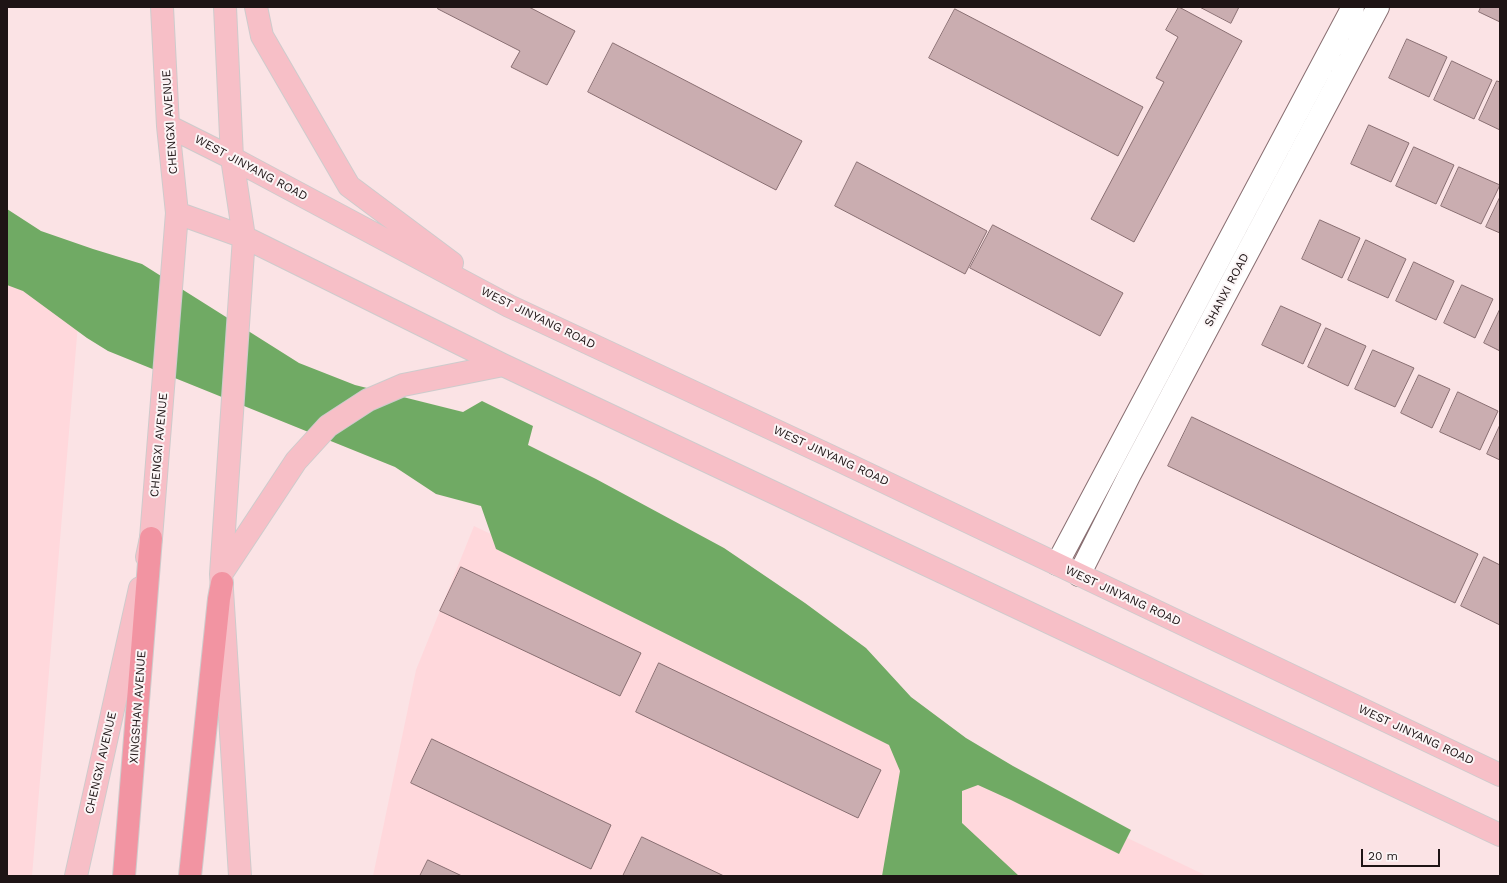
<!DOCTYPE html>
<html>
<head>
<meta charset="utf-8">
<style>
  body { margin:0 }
  #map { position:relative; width:1507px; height:883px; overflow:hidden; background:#fbe3e5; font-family:"Work Sans",sans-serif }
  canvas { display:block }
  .frame { position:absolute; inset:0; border:8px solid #1e1415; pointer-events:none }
  .scale { position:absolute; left:1361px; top:849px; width:79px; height:18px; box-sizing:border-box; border:2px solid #1e1415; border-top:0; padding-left:5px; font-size:12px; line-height:14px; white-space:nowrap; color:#1e1415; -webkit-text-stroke:3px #fbf5f6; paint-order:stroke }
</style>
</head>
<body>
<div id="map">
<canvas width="1507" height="883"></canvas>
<div class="frame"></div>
<div class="scale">20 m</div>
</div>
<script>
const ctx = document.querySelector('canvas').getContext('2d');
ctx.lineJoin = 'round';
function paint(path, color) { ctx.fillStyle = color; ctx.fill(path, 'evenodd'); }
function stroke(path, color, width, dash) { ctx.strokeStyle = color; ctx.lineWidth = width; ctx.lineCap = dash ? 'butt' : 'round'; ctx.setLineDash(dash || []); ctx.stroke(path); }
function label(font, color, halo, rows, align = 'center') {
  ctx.font = font + ' "Work Sans",sans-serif'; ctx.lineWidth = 4; ctx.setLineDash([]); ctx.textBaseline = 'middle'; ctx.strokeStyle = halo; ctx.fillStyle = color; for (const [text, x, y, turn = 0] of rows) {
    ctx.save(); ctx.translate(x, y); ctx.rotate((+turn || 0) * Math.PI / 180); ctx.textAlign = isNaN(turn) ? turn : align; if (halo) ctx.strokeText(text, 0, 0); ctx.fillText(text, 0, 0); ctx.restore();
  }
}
paint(new Path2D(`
  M7,272l72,40 -47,564h-25z
  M474,526l733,350h-834l43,-206z`), '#ffd8dc');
paint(new Path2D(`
  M7,209l34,22 52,18 49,15 157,99 56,22 108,27 19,-11 51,25 -5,19 68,34 128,69 81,55 61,45 45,49 55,41 47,28 118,64 -12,24 -108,-54 -33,-15 -16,6v32l57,53h-137l18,-105 -11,-26 -393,-196 -15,-43 -45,-12 -41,-27 -287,-116 -21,-13 -64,-47 -16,-6z`), '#70aa64');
const building = new Path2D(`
  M438,7h91l46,24 -28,54 -36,-18 9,-16 -82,-42z
  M1179,7l63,34 -108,201 -43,-23 73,-137 -8,-4 22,-41 -12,-7z
  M1200,7h39l-8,16z
  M1481,7h19v15l-21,-10z
  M955,9l188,98 -25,49 -189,-98z
  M1407,39l40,18 -18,40 -40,-19z
  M613,43l189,98 -26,49 -188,-98z
  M1452,61l40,19 -18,39 -40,-19z
  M1497,81l3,1v48l-21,-10z
  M1369,125l40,18 -18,39 -40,-18z
  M1414,147l40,18 -18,39 -40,-18z
  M857,162l130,69 -22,43 -130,-68z
  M1459,167l41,18 -19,39 -40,-18z
  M1500,197v36l-14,-6z
  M1320,220l40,18 -18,40 -40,-19z
  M993,225l130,68 -23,43 -130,-68z
  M1366,240l40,19 -18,39 -40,-18z
  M1414,262l40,19 -18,39 -40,-19z
  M1462,285l31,14 -18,39 -31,-15z
  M1281,306l40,18 -18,40 -41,-19z
  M1500,309v42l-16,-8z
  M1326,328l40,18 -18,40 -40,-19z
  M1373,350l41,18 -19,39 -40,-18z
  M1419,375l31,14 -18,39 -31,-15z
  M1458,392l40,19 -18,39 -40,-18z
  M1192,417l286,137 -23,49 -287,-137z
  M1500,425v35l-13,-6z
  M1484,557l16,8v60l-39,-19z
  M461,567l180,86 -21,43 -180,-85z
  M659,663l222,107 -23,48 -222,-106z
  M432,739l179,86 -20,44 -180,-86z
  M642,837l82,39h-101z
  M428,860l34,16h-42z`);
paint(building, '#caadb0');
stroke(building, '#896f72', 1);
const minor = new Path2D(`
  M1057,564l296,-557
  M1079,575l51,-101 248,-467`);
const major = new Path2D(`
  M225,7l7,151 12,79 -23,337 19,302
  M256,7l6,29 87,150 103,77
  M168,126l64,32 277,148 321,150 670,319
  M177,213l67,24 259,128 997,470
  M147,557l4,-19 26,-325 -9,-87 -6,-119
  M222,573l74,-112 32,-35 40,-26 35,-15 100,-20
  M76,876l64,-288`);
const highway = new Path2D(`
  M124,876l27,-338
  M190,876l29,-277 3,-16`);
stroke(minor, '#886e71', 24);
stroke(major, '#cecbcc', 24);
stroke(highway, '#cecbcc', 24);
stroke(minor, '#fff', 22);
stroke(major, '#f7bfc7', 22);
stroke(highway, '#f294a2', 22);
label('12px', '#1e1415', '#fbf5f6', [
  ["CHENGXI AVENUE",170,122,-94],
  ["WEST JINYANG ROAD",251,168,28],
  ["SHANXI ROAD",1227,290,-62],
  ["WEST JINYANG ROAD",538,318,26],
  ["CHENGXI AVENUE",159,445,-85],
  ["WEST JINYANG ROAD",831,456,25],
  ["WEST JINYANG ROAD",1123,596,25],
  ["XINGSHAN AVENUE",138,707,-86],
  ["WEST JINYANG ROAD",1416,735,25],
  ["CHENGXI AVENUE",101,763,-77]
]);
</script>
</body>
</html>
